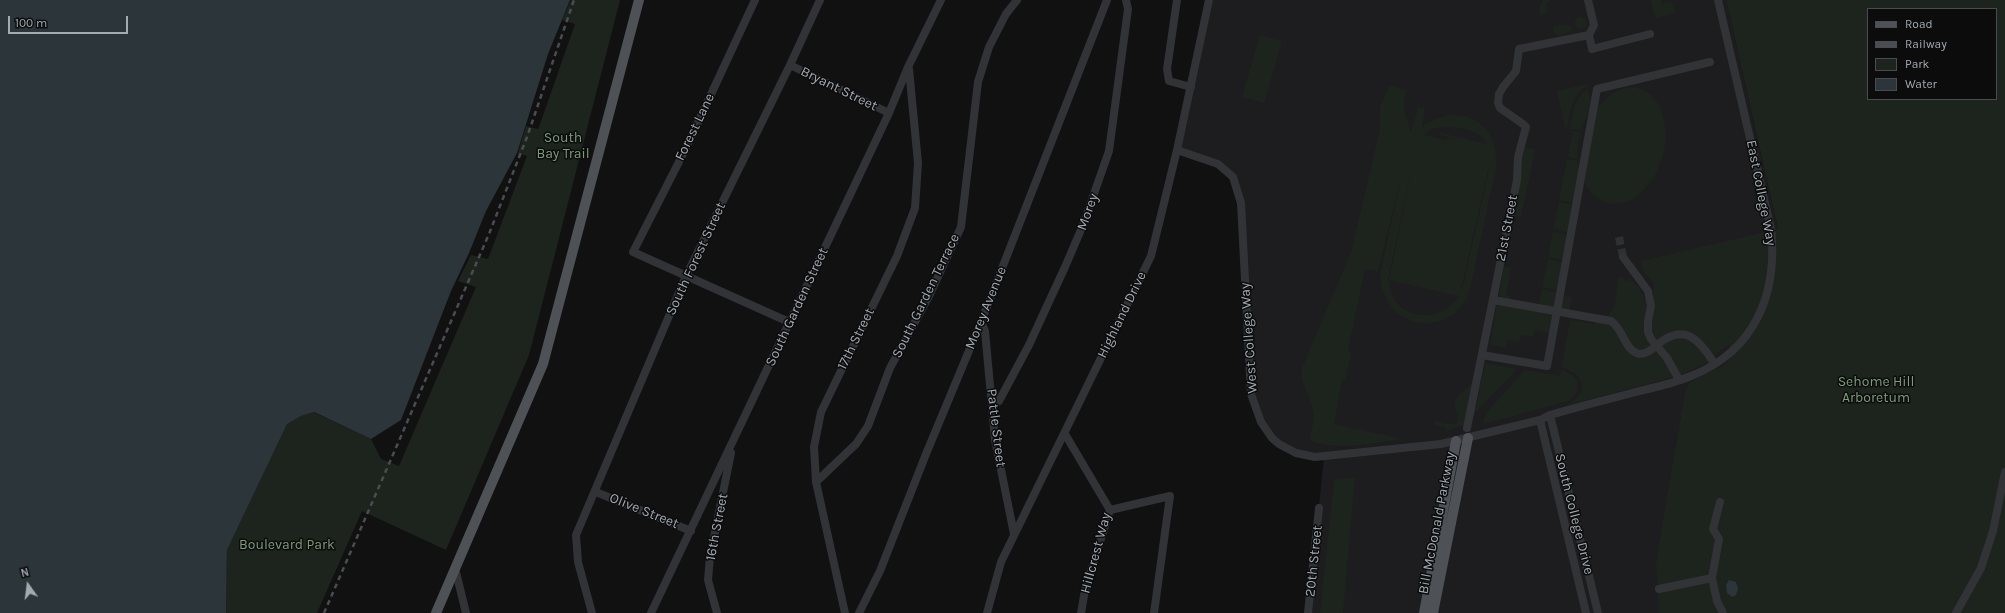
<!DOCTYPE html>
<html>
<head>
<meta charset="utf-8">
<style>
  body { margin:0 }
  #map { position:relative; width:2005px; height:613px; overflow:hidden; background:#111112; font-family:Karla,sans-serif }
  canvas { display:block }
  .legend { position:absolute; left:1867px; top:8px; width:130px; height:92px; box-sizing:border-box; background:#0c0c0d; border:1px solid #484b4f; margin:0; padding:5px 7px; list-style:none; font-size:12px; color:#a2aab2 }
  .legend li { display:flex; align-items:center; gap:8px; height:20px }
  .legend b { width:20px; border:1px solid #484b4f }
  .north { position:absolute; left:8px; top:565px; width:40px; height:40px; -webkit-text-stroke:3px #0c0c0d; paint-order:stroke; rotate:346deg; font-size:11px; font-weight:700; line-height:16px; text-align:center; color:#a2aab2 }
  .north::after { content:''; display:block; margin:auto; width:14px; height:18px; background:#a2aab2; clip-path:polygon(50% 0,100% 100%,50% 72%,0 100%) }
  .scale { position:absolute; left:8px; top:16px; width:120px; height:18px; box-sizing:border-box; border:2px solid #a2aab2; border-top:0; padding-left:5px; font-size:12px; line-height:14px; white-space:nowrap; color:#a2aab2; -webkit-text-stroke:3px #0c0c0d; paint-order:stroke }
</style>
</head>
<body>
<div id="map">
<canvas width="2005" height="613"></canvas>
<ul class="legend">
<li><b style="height:5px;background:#4e5156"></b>Road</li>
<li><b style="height:5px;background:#494c50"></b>Railway</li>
<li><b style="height:11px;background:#1d241d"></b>Park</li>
<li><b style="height:11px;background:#2b353a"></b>Water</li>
</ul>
<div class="north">N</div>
<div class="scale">100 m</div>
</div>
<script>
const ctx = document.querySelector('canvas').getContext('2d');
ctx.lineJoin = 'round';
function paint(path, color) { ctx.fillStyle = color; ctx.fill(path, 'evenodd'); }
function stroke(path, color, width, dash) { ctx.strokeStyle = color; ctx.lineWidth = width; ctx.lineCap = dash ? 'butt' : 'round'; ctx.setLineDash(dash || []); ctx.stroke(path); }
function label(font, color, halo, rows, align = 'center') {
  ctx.font = font + ' Karla,sans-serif'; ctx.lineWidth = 3; ctx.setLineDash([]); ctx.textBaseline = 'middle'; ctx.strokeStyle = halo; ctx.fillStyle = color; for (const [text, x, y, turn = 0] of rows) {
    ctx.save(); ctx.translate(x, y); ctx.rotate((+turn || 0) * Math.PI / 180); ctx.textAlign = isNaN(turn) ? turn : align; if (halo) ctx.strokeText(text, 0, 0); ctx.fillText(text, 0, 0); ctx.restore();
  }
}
paint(new Path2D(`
  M1209,0h517l52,230 15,383h-485l16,-156 -45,-13 -25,-40 -14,-198 -7,-29 -15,-13 -41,-14z`), '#1d1d1f');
paint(new Path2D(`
  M571,0h49l-91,355 -83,195 -84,-39 -45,102h-91l1,-63 60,-127 14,-7 12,-4 58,27 10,20 18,7 77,-179 -18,-6 13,-26 17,4 39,-103 -9,-3 8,-27 12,3 2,-5 35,-100 -13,-4z
  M1543,0h7l-4,4 2,9 -8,3 -1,-8z
  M1651,0h10l1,4 10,-2 3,11 -20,5z
  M1726,0h279v613h-346l-3,-51 29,-169 5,-11 35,-17 7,-9 -3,-12 -16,12 -19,-21 -37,7 -6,-8 3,-50 -11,-14 -2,-9 137,-32zM1868,9h128v90h-128z
  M1575 23a6 6 0 1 1 12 0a6 6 0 1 1-12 0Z
  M1562,24l9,2 1,5 -12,5 -7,-4 1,-6z
  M1260,35l22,6 -18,62 -22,-6z
  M1587,84l1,2c-18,8 -18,30 -22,47l-9,-42z
  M1390,85l17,6c-7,13 0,28 4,41l7,-25 7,1 -3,19c36,-27 78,-6 74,41l-26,121 -6,14 -10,11 -13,7 -15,3 -15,-3 -14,-8 -9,-11 -6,-13 -2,-15 22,-100 -24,97 -13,-2 -17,81 3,3 -5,26 -4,1 -8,44 69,15c-31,4 -63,12 -93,2 0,-10 5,-18 4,-28 -3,-17 -14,-27 -12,-45l49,-115 29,-124v-22zM1442,127c14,0 39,2 45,17l-46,-11 -1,2 20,5 -11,-2 -4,2 -21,-5 7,-6zM1416,149l-27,131 70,16c-13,21 -44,27 -62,7 -6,-7 -7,-15 -9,-24zM1489,170l-25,112 -4,12 28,-124z
  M1625,88c35,-5 45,37 39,63 -3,11 -7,20 -12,30l-4,-3 3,3 -3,4 -4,-2 3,3c-14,16 -34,25 -52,10l3,-3 -4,3 -5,-7 3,-3 -4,3 -4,-8 13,-73 14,-14z
  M1588,89c5,18 0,24 -7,41l-11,-1c3,-16 4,-31 18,-40z
  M1573,131l8,1 -3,10 -1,17 -9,-2z
  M1524,147l11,2 -14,68 -7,-1 7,-37v-15z
  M1567,159l10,2 2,9 -6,33 -14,-3z
  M1559,202l13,3 -5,27 -14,-3z
  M1553,232l14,2 -5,26 -14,-3z
  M1548,259l14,3 -5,28 -15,-3z
  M1504,267l7,1 -5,27 5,2 -1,4 -9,-2 -2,-4z
  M1622,277l3,4 4,-2c22,15 20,41 24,65l-6,7h-11l-31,-33 5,-5 5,-9 3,-25z
  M1542,289l15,3 -3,17 -16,-3z
  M1564,296l8,1 -3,14 -8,-2z
  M1498,304l55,8 -4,21 -14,-3 -2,7 -12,-2 -2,7 -12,-2 -1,8 -17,-4 2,-3 5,-34z
  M1570,320l24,4 1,-4 17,4 17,27 26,-2 10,10 8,18 -108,29c3,-3 9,-5 13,-9 11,-14 -3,-27 -16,-29z
  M1669,338h21l19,24 -29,13 -20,-31z
  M1485,363l32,6 -41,43 -1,-1z
  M1525,370l35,6 1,-6 10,4 6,6v12l-9,9 -85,23 3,-11z
  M1472,383l-7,42 -19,6 -1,-4 -11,-2v-4l16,3 7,-1c5,-8 -5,-13 -2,-21 2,-8 13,-13 17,-19z
  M1355,477l-12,136h-23l14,-133z`), '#1d241d');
paint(new Path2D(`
  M0,0h570l-22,54 -31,99 -31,58 -17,42 -18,38 -50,129 -30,19 -57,-27 -13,4 -14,8 -60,126 -1,63h-226z
  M1729,580l7,2 2,7 -2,6 -4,2 -5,-4 -1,-8z`), '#2b353a');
stroke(new Path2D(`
  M1619,237l4,20`), '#2e3032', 8, [8, 4]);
stroke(new Path2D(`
  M755,0l-70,150 -52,102 156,70
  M1177,0l-10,69 2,12 22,6
  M1589,35l3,14 58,-15
  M790,65l99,48
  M1177,150l41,14 15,13 8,26 10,191 10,28 11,16 7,6 17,9 19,4 126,-13 99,-24 10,-5c27,-8 55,-15 82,-22 20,-5 40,-9 59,-17 64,-25 87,-82 80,-147l-53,-229
  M1623,257l25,34 3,15 -3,15v11l3,7 16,19 10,18
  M1493,300l118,21c13,9 13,29 28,33 8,0 13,-5 19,-10 25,-20 39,-7 54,16
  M981,322l4,9 10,109 19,94
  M1482,355l65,11 50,-277 113,-27
  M993,406l6,-5 30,-56 36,-78 18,-42 26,-74 19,-142 -2,-9
  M1550,415l48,198
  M1540,420l46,193
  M1467,428l50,-248 1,-23 8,-30 -3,-3 -23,-16 -2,-5 1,-9 4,-7 13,-16 3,-22 70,-14 5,-10 -6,-25
  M1065,434l45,76 -25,80 -4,23
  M816,482l40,-38 12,-18 22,-58 39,-72 32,-69 17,-145 11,-35 17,-33 11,-14
  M596,492l95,39
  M1110,510l60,-14 -16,117
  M455,568l11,45
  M1712,578l5,23 6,12
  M1659,589l53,-11 7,-39 -6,-10 7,-27
  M592,613l-14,-51 -2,-27 110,-259 104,-211 30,-65
  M651,613l238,-500 19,-46 33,-67
  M717,613l-9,-33 2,-23 21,-104
  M845,613l-29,-131 -2,-35 7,-35 76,-156 18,-48 3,-45 -9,-94
  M859,613l21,-42 46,-117 55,-132 126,-322
  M987,613l14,-51 150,-306 26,-106 32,-150
  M1308,613l11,-105
  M1956,613l25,-45 12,-37 12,-59`), '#323337', 8);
stroke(new Path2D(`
  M436,613l107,-249 96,-364
  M1424,613l32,-172
  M1433,613l35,-175`), '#4e5156', 10);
stroke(new Path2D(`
  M324,613l165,-379 38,-97 47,-137`), '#494c50', 2.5, [5, 4]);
label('14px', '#a2aab2', '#0c0c0d', [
  ["Bryant Street",839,89,26],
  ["Forest Lane",695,127,-64],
  ["East College Way",1761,193,79],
  ["Morey",1088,212,-70],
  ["21st Street",1507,228,-79],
  ["South Forest Street",696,259,-65],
  ["South Garden Terrace",926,296,-64],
  ["South Garden Street",797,307,-65],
  ["Morey Avenue",986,308,-68],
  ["Highland Drive",1122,315,-64],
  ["West College Way",1249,338,-94],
  ["17th Street",856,339,-64],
  ["Pattle Street",996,428,83],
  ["Olive Street",644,511,22],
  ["South College Drive",1574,514,76],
  ["Bill McDonald Parkway",1437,523,-79],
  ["16th Street",717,527,-79],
  ["Hillcrest Way",1096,553,-75],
  ["20th Street",1314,561,-84]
]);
label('14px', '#7d9d7a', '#0c0c0d', [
  ["South",563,138],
  ["Bay Trail",563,154],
  ["Sehome Hill",1876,382],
  ["Arboretum",1876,398],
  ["Boulevard Park",287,545]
]);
</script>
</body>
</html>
